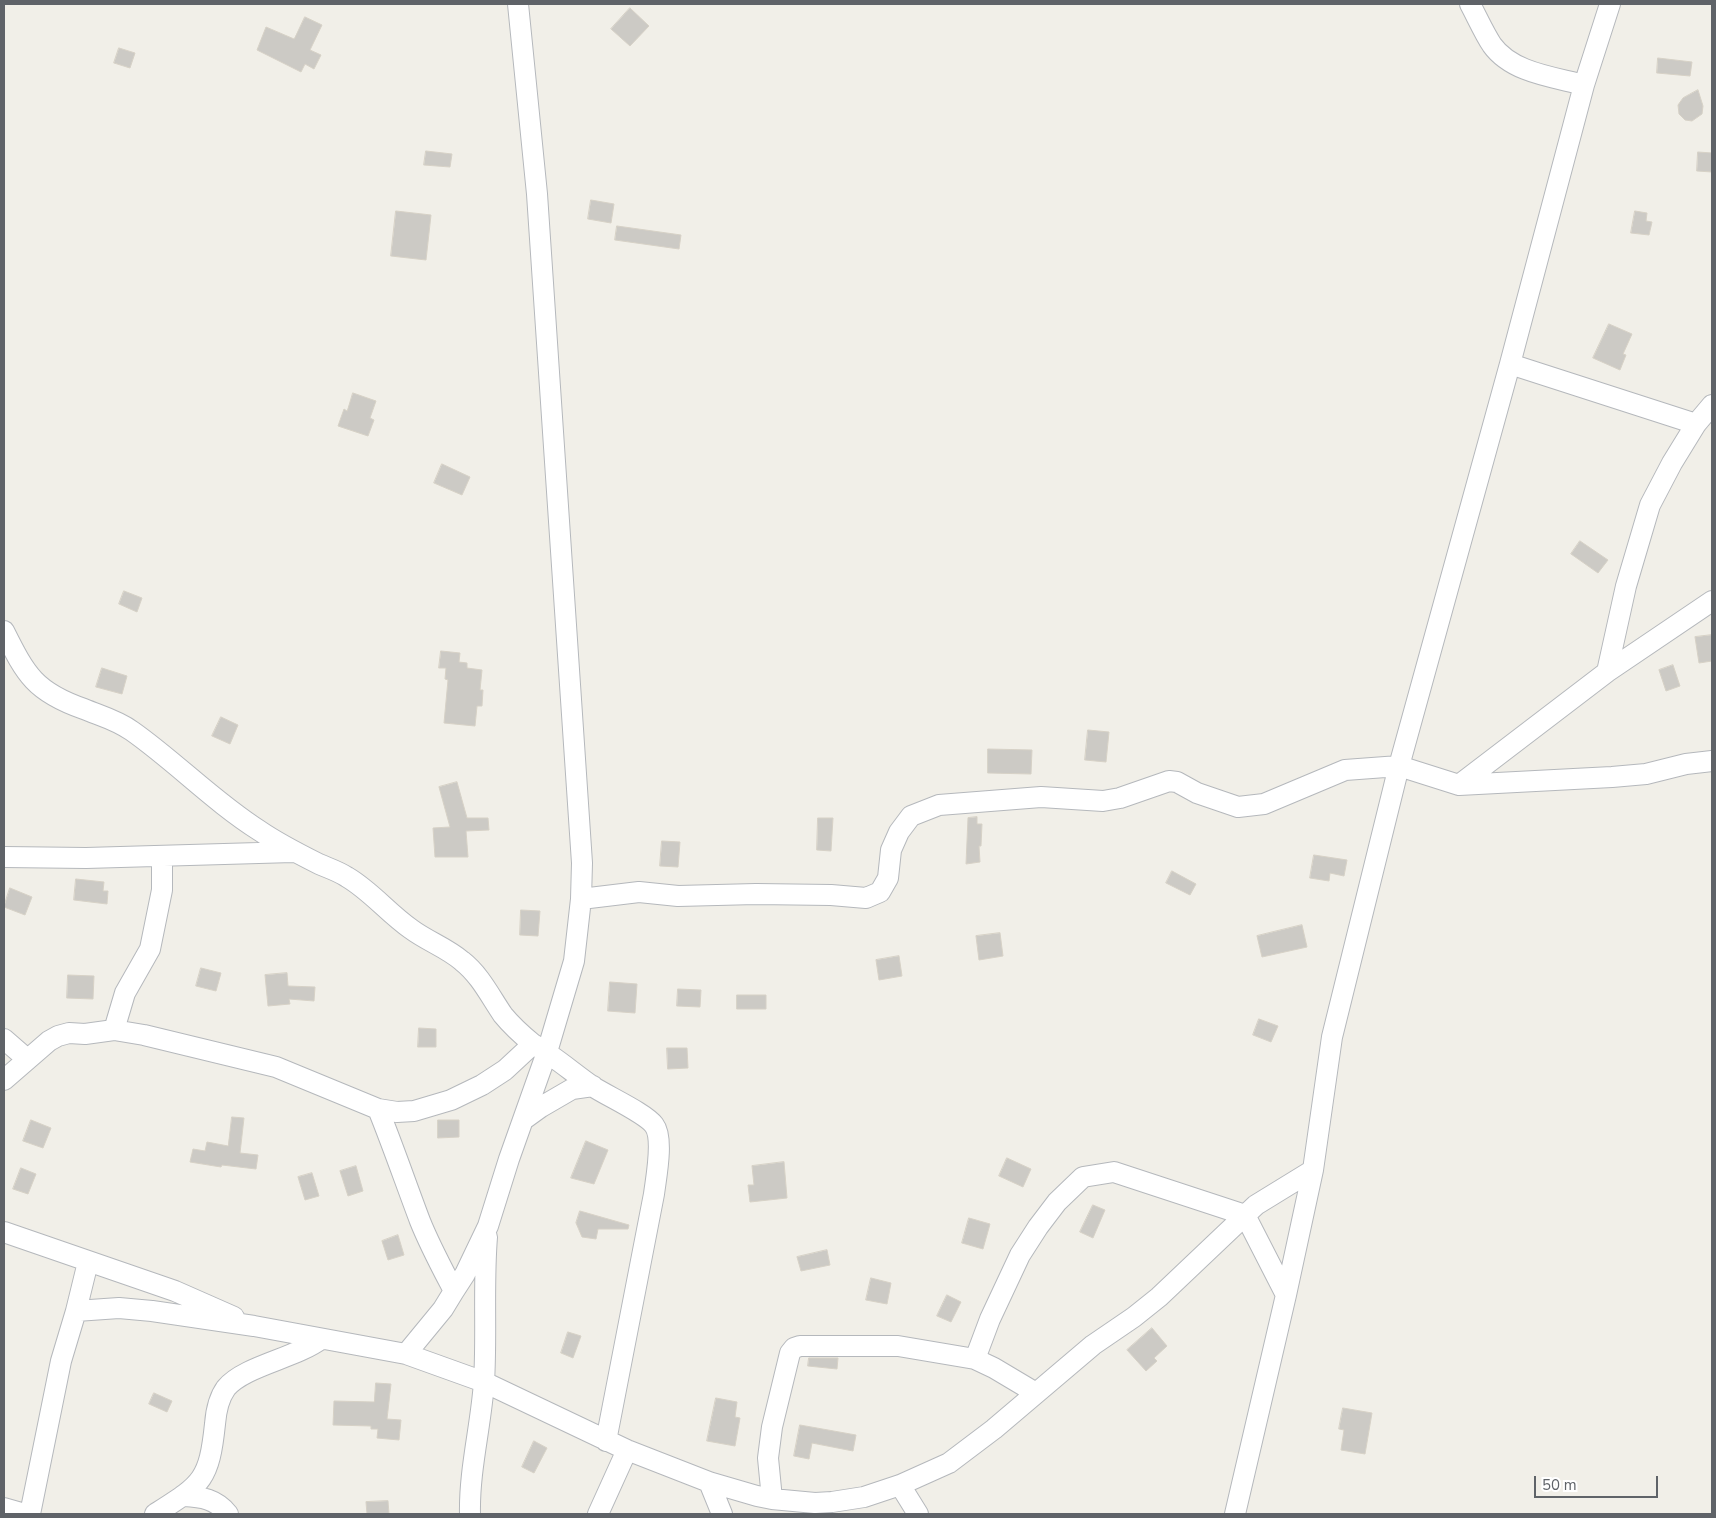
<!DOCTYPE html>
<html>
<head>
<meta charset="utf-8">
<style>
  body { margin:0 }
  #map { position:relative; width:1716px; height:1518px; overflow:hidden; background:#f1efe8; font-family:"Nunito Sans",sans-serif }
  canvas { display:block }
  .frame { position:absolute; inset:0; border:5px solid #5f6368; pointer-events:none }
  .scale { position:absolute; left:1534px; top:1476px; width:124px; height:22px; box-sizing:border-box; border:2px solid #5f6368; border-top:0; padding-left:6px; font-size:15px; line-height:18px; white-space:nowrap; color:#5f6368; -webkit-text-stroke:4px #fff; paint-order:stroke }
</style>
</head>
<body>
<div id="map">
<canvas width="1716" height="1518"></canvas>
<div class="frame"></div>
<div class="scale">50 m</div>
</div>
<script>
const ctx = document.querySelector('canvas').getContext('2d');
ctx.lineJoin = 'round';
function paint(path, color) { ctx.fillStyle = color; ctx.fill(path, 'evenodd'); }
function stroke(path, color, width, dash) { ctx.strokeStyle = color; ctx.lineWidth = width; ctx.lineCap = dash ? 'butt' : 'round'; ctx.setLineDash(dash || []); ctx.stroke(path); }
const building = new Path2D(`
  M630,8l19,18 -19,20 -19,-17z
  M305,17l17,8 -12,25 11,5 -7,14 -9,-5 -4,8 -44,-22 9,-23 28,12z
  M119,48l16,5 -5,15 -16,-5z
  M1658,58l34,4 -2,14 -33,-3z
  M1698,90l5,16 -1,8 -10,7 -7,-1 -6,-6 -1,-9 5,-7z
  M426,151l26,3 -2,13 -26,-2z
  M1698,152l14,1v19l-15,-1z
  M591,200l23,4 -3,19 -23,-4z
  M396,211l35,4 -5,45 -35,-4z
  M1635,211l12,2 -1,8 6,1 -3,13 -18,-2z
  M617,226l64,9 -2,14 -64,-9z
  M1609,324l23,10 -9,20 3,1 -6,15 -27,-12z
  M353,393l23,8 -6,17 4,2 -6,16 -30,-10 6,-17 3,2z
  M442,464l28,13 -8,18 -28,-12z
  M1580,541l28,19 -10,13 -27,-19z
  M124,591l18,7 -5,14 -18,-8z
  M1712,635v26l-13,2 -4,-26z
  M441,651l19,2 -1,9 8,1v5l15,2 -2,20h3l-1,16h-5l-2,20 -31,-3 4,-43 -3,-1 1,-11h-7z
  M1673,665l7,21 -14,5 -7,-21z
  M102,668l25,8 -5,18 -26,-7z
  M221,717l17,8 -8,19 -18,-8z
  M1088,730l21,2 -3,30 -21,-2z
  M988,749l44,1 -1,24 -43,-1z
  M457,782l10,36h21l1,12 -23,1 2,26h-33l-2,-29 17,-1 -11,-40z
  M977,817v7h5l-1,22h-2l1,16 -14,2 2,-46z
  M818,818h15l-2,33 -14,-1z
  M662,841l18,1 -2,25 -18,-1z
  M1314,855l33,5 -3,16 -14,-3 -1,8 -19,-3z
  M1172,871l24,13 -6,11 -24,-12z
  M76,879l28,3 -1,9h5l-1,13 -33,-4z
  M10,888l22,9 -7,18 -21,-8z
  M521,910l19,1 -2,25 -18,-1z
  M1302,925l5,22 -45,10 -5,-21z
  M1000,933l3,23 -24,4 -3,-24z
  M899,956l3,20 -23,4 -3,-20z
  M201,968l20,5 -5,18 -20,-5z
  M287,973l1,13 27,1 -1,14 -25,-2 1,5 -22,2 -3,-31z
  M68,975l26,1 -1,23 -26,-1z
  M610,982l27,2 -2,29 -27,-2z
  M678,989l23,1 -1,17 -23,-1z
  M737,995h29v14h-29z
  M1259,1019l19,7 -7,16 -18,-7z
  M419,1028l17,1v18h-18z
  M667,1048h20l1,20 -20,1z
  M232,1117l12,1 -4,35 18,2 -2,14 -34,-4 -1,2 -31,-5 3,-13 12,2 2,-9 21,4z
  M31,1120l20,8 -8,20 -20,-7z
  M438,1120h21v17l-21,1z
  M586,1141l22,9 -14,34 -23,-6z
  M1007,1158l24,11 -8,18 -24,-11z
  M784,1162l3,36 -37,4 -2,-17h6l-2,-19z
  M356,1166l7,25 -15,5 -8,-25z
  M21,1168l15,6 -8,20 -15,-5z
  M312,1173l7,23 -14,4 -7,-23z
  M1093,1205l12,5 -12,28 -13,-6z
  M580,1211l49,14 -1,4h-30l-2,10 -14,-2 -6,-14z
  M969,1218l21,6 -7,25 -21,-6z
  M398,1235l6,20 -16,5 -6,-19z
  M827,1250l3,15 -29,6 -4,-14z
  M871,1278l20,5 -4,21 -21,-4z
  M947,1295l14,7 -10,20 -14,-6z
  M1152,1328l15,18 -13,12 3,3 -11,10 -19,-21z
  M568,1332l13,4 -8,22 -12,-5z
  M809,1358h29l-1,11 -29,-3z
  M376,1383l15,1 -4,35 14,1 -2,20 -22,-2 1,-9h-7v-3l-38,-1 1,-24 40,1z
  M154,1393l18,8 -5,11 -18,-8z
  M716,1398l21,4 -2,15 5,1 -5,28 -28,-5z
  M1343,1408l29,5 -7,41 -24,-4 3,-20 -5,-1z
  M800,1425l56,10 -3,16 -41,-8 -3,16 -15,-3z
  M534,1441l13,7 -13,25 -12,-6z
  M388,1501l1,13h-22l-1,-12z`);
paint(building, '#cccac5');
stroke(building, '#d6d1c6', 1);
const minor = new Path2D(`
  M1470,4c7,13 14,29 22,41 20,28 62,32 92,40
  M1510,364l186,60
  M4,631c22,44 31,61 80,78 17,7 33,11 48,22 44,31 82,71 128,100 19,13 39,23 59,33 9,4 19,7 28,13 24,14 41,36 64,52 16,12 36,19 51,32 18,14 28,35 41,54 9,11 19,20 30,29
  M1607,672l19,-86 24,-81 22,-42 24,-39 16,-19
  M1459,785l148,-113 105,-71
  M4,857l82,1 207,-6
  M581,899l58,-7 39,4 78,-2 75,1 35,3 14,-6 8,-14 3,-28 8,-18 12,-16 28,-11 102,-8 62,4 17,-3 49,-17 8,1 20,11 41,14 26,-3 81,-34 54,-4 60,19 153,-8 34,-3 40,-10 26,-3
  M114,1030l11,-37 25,-44 12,-59v-34
  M4,1039l23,20
  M4,1080l45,-39 9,-5 11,-3 16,1 29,-4 30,5 132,32 102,42 19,3 17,-1 37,-11 31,-15 23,-15 28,-26c21,12 39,28 59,42 15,10 53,27 62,39 10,13 2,53 0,69l-48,247
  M378,1109c15,37 28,75 42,112 10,25 22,47 34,70
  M523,1120l18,-13 31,-18 21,-3
  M4,1232l171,59 59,26
  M76,1311l12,-49
  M406,1354l37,-45 11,-18 11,-17 23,-48 21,-67 38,-107 27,-91 7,-62 1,-36 -45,-669 -19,-190
  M975,1359l15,-40 30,-64 18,-28 19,-25 26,-25 31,-5 131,43 41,80
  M709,1482l13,32
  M900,1485l18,29
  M184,1496c18,1 32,3 44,18
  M772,1499l-4,-41 4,-31 18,-74 4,-5 6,-2h98l77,13 19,9 42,25
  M4,1508l21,6
  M30,1514l31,-153 15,-50 43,-3 33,3 102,15 152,28 78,28 143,68 82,32 48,14 15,3 43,4 17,-1 32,-5 36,-12 49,-22 45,-34 99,-84 41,-28 25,-20 97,-92 57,-35
  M155,1514c47,-30 54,-33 60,-90 1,-13 3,-25 11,-36 18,-22 70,-30 95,-49
  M470,1514c-1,-44 11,-88 14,-132 3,-48 -1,-96 3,-145
  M598,1514l29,-64
  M1235,1514l51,-219 27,-125 19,-133 67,-271 111,-402 74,-279 26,-81`);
stroke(minor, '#b5b8bc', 22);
stroke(minor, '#fff', 20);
</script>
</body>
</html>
